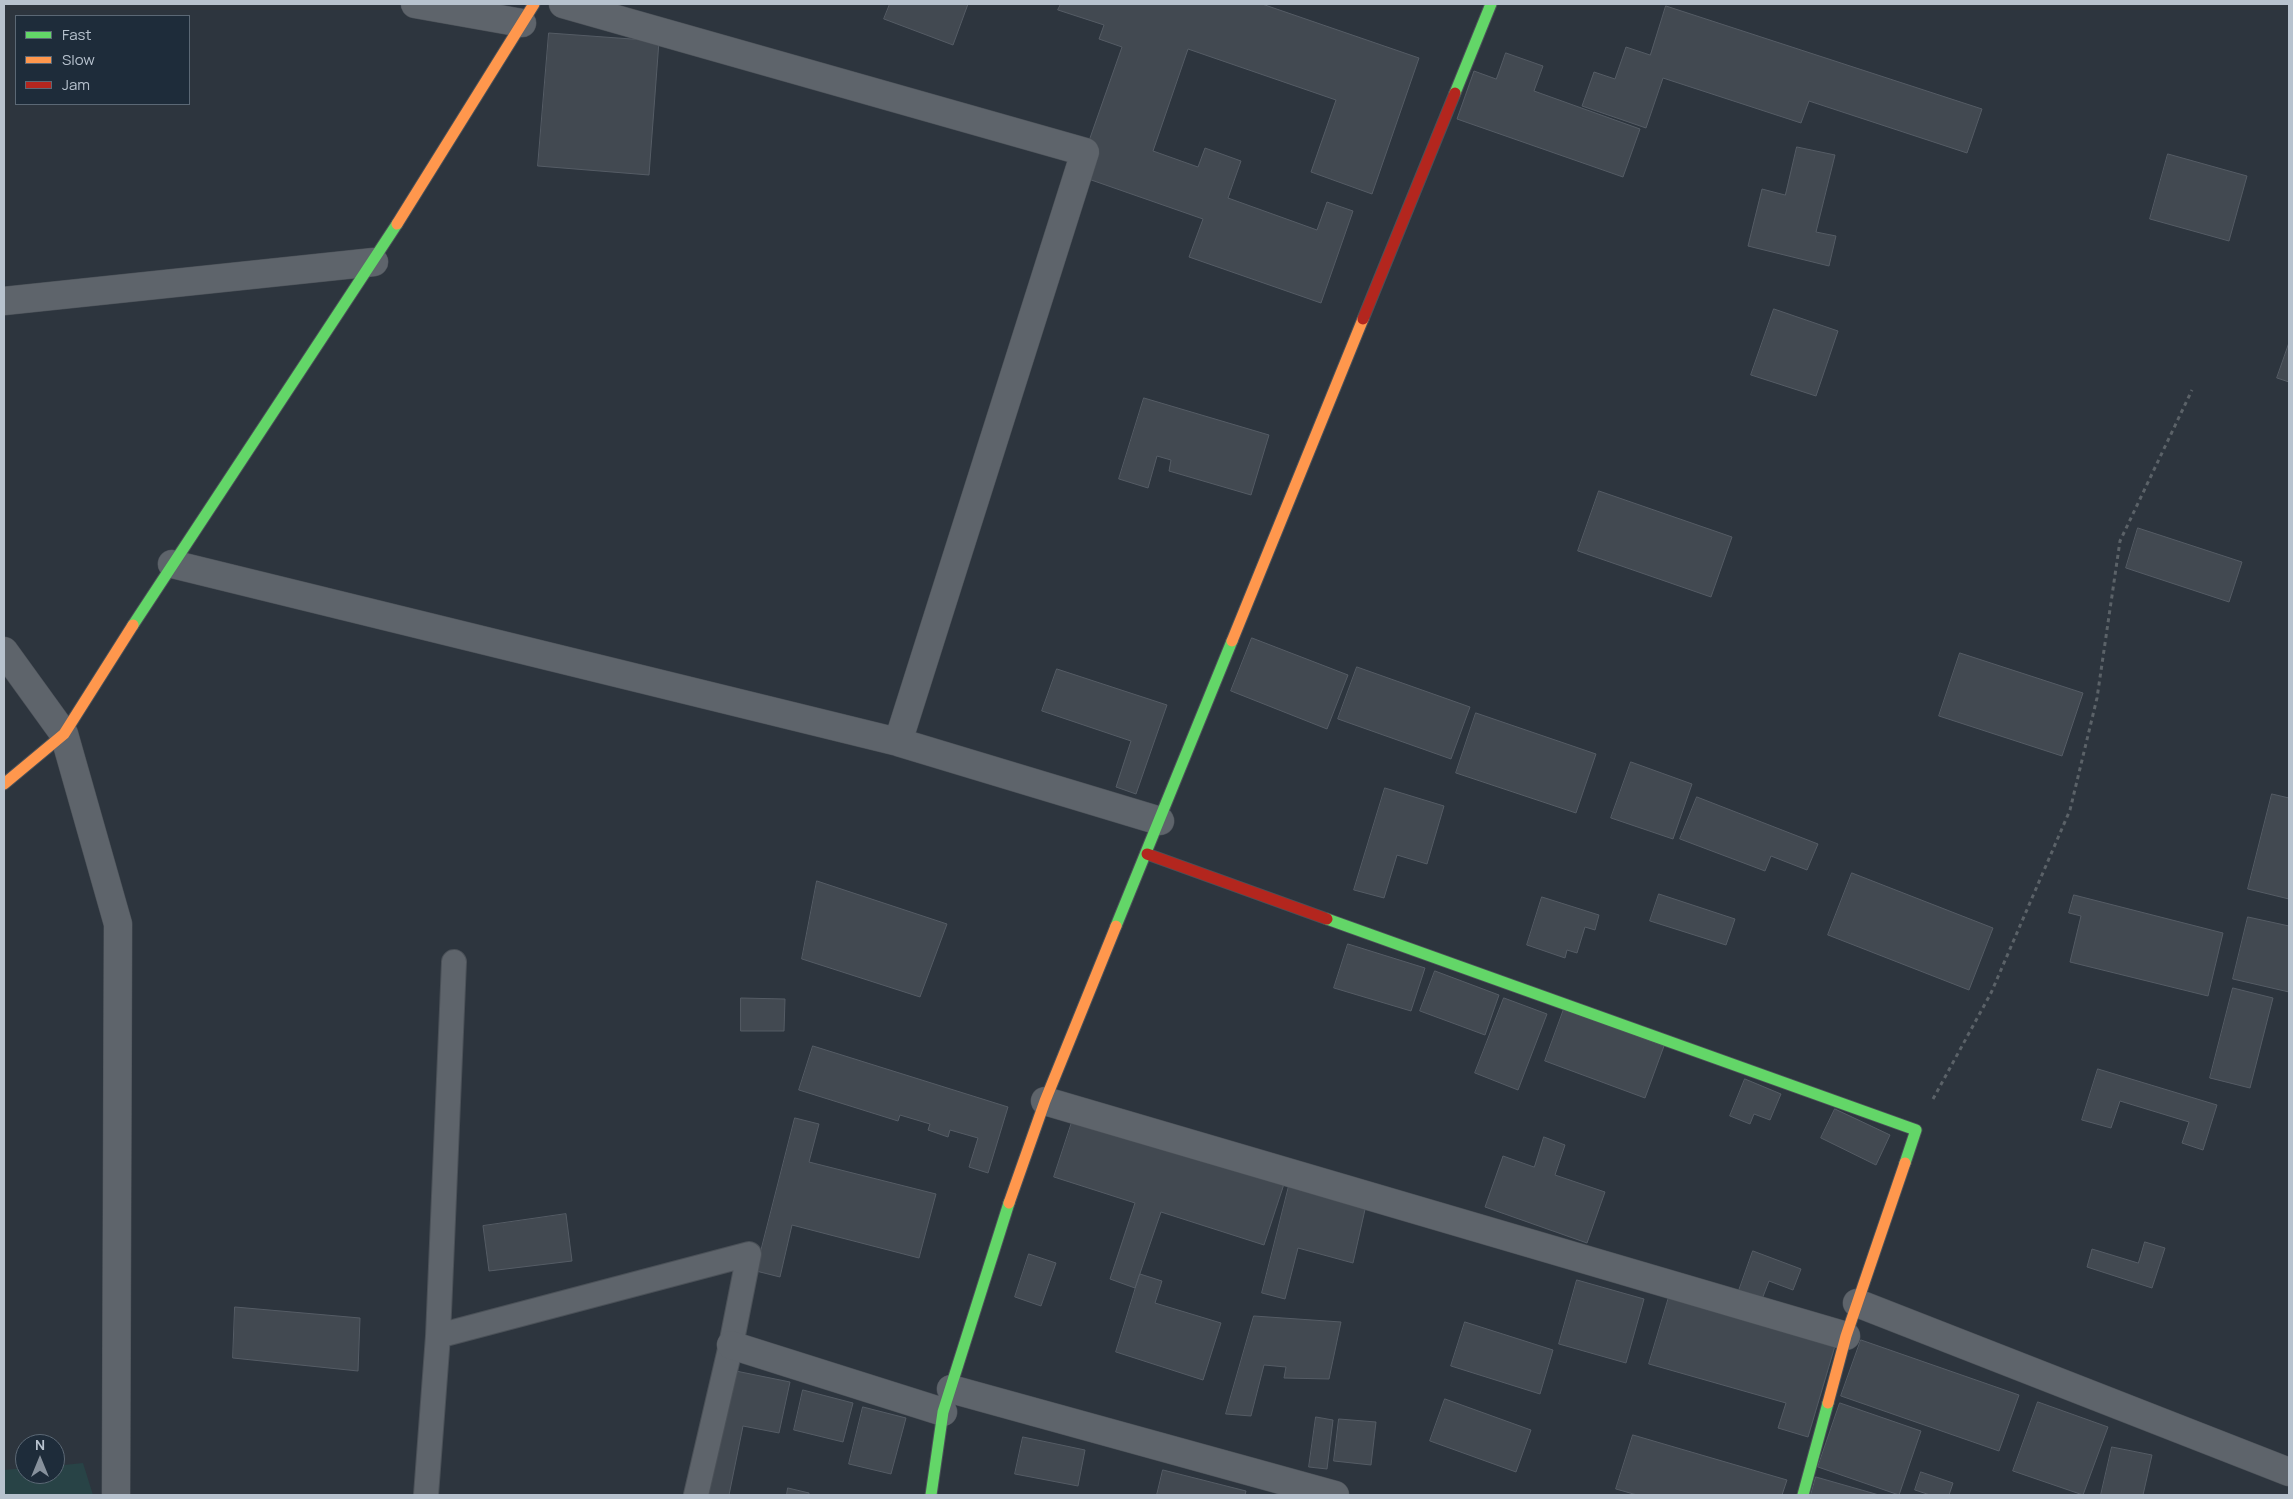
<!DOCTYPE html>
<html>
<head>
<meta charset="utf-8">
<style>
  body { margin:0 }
  #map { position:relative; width:2293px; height:1499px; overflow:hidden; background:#2d353e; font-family:Manrope,sans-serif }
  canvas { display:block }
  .frame { position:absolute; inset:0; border:5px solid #b7c2ce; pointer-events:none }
  .legend { position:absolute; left:15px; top:15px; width:175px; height:90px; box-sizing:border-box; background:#1e2c3a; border:1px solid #5b6875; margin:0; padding:6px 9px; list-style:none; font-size:15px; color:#b7c2ce }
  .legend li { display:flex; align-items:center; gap:10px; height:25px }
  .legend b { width:25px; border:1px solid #5b6875 }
  .north { position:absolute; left:15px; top:1434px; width:50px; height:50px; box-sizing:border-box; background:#1e2c3a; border:1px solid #5b6875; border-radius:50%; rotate:0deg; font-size:14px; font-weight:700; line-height:20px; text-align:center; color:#b7c2ce }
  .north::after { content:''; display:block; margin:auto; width:18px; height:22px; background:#87919c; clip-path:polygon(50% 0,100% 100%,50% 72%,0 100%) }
</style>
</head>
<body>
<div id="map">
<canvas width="2293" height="1499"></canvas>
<div class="frame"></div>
<ul class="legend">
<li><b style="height:6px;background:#63d668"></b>Fast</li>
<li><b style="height:6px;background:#ff974d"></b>Slow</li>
<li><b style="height:6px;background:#b3261e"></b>Jam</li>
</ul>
<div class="north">N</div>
</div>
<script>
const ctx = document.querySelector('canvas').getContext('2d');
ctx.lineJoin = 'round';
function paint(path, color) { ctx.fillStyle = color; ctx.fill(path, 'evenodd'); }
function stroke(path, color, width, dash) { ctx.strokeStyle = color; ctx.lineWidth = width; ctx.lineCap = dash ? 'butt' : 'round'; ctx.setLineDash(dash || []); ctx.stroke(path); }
paint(new Path2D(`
  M83,1463l10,32h-89v-25l21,-2v6h30v-8z`), '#284346');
const building = new Path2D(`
  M890,4h78l-15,41 -69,-26z
  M1061,4h201l157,54 -47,136 -61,-22 25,-72 -148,-51 -35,102 45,16 7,-19 36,13 -13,37 89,32 10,-28 26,9 -32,92 -132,-46 14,-38 -126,-44 45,-128 -23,-8 5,-14 -46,-15z
  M1666,6l316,103 -15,44 -158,-52 -8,22 -138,-45 -17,50 -64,-22 12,-34 21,7 11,-32 24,8z
  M549,33l110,8 -10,134 -111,-9z
  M1506,53l37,13 -9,25 106,38 -17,48 -166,-58 17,-48 22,8z
  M1797,147l38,8 -19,77 20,4 -7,30 -81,-20 14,-57 23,6z
  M2168,154l79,22 -18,65 -79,-22z
  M1774,309l64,22 -22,65 -65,-21z
  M2289,343v39l-12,-4z
  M1144,398l125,37 -18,60 -82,-24 2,-11 -14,-4 -9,32 -29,-9z
  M1599,491l133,46 -21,60 -133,-46z
  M2138,528l104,34 -13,40 -103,-34z
  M1252,638l96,37 -21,54 -96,-38z
  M1960,653l123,40 -21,63 -123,-40z
  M1357,667l113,40 -19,52 -113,-40z
  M1057,669l110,36 -31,89 -20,-7 15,-46 -89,-30z
  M1476,713l120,41 -20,59 -120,-40z
  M1631,762l61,22 -19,55 -62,-21z
  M1385,788l59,18 -17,58 -30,-9 -13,43 -30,-8z
  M2272,794l17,4v101l-41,-10z
  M1697,797l121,47 -11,26 -36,-14 -6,15 -85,-32z
  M1852,873l141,55 -24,62 -141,-55z
  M817,881l130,43 -27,73 -118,-38z
  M1659,894l76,25 -9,26 -76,-24z
  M2074,895l149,38 -15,63 -138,-34 11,-46 -12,-3z
  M1542,897l57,18 -4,15 -10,-3 -8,26 -10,-3 -2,8 -38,-13z
  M2248,917l41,9v66l-56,-13z
  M1348,944l77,24 -14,43 -77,-23z
  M1435,971l64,24 -14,40 -65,-24z
  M2233,988l40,10 -23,90 -40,-10z
  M741,998l44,1 -1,32h-43z
  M1504,998l43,16 -29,76 -43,-17z
  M1564,1009l100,37 -19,52 -100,-37z
  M813,1046l195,61 -20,66 -19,-6 9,-29 -28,-8 -2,7 -20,-7 2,-6 -30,-9 -2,6 -99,-31z
  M2098,1069l119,36 -14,45 -21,-7 7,-21 -69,-21 -9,27 -29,-8z
  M1745,1079l36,15 -11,26 -16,-6 -4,10 -20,-8z
  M1835,1109l55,26 -14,30 -55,-27z
  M1074,1116l210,68 -20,61 -103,-33 -26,76 -25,-9 25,-76 -81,-26z
  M795,1118l24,6 -10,38 127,32 -17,64 -127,-33 -12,52 -24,-6z
  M1544,1137l21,8 -10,30 50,17 -18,51 -102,-36 18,-51 31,11z
  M1290,1182l76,23 -13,58 -55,-15 -13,51 -23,-6z
  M566,1214l6,47 -83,10 -6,-45z
  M2145,1242l20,6 -13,40 -65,-21 5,-18 46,14z
  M1753,1251l48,18 -8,21 -24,-9 -10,26 -23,-8z
  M1029,1254l27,9 -15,43 -26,-9z
  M1140,1274l22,7 -7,22 66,20 -18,57 -87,-28z
  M1577,1280l67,19 -18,64 -67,-19z
  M1669,1297l166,49 -27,91 -30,-9 8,-25 -137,-39z
  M235,1307l125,11 -2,53 -125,-13z
  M1254,1316l87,6 -12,57 -45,-1 2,-11 -22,-2 -13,51 -25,-2z
  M1465,1322l88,28 -13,44 -89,-28z
  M1861,1340l158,55 -20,56 -158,-55z
  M726,1369l64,13 -11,51 -36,-7 -14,69h-28z
  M803,1390l50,13 -10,39 -49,-12z
  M1445,1399l86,31 -15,42 -86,-31z
  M2038,1402l70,25 -25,68 -70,-24z
  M1840,1403l81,28 -22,64 -81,-28z
  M863,1407l43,11 -15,56 -42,-10z
  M1316,1417l17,3 -6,49 -18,-2z
  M1339,1419l37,3 -5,43 -37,-4z
  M1633,1435l154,45 -5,15h-145l-21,-6z
  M1023,1437l62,13 -7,36 -63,-12z
  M2112,1447l40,8 -9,40h-42z
  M1163,1470l83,21 -1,4h-88z
  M1921,1472l32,11 -4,12h-19l-15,-5z
  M1816,1477l63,18h-68z
  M788,1488l21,5v2h-22z`);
paint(building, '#424951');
stroke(building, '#555c65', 1);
const lane = new Path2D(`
  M438,1336l311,-82 -18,91 -35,150
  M426,1495l12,-159 16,-374`);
const street = new Path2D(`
  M415,4l107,19
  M563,4l522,148 -187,590
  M4,301l370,-39
  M172,564l726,178 262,79
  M4,651l60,83 54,190 -2,571
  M1045,1101l801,235
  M1857,1303l432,169
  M731,1345l212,67
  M951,1389l384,106`);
const fast = new Path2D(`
  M1455,93l36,-89
  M133,625l264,-401
  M1327,919l589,211 -11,33
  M1116,926l116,-285
  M931,1495l12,-83 66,-209
  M1803,1495l25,-92`);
const slow = new Path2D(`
  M397,224l137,-220
  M1232,641l131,-322
  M4,784l60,-50 69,-109
  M1009,1203l36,-102 71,-175
  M1828,1403l18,-67 59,-173`);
const jam = new Path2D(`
  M1363,319l92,-226
  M1147,854l180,65`);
stroke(lane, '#4b5158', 26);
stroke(street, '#4b5158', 29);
stroke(fast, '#4b5158', 13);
stroke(slow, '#4b5158', 13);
stroke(jam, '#4b5158', 13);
stroke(new Path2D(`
  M1933,1099l58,-106 79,-183 27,-112 23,-157 72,-151`), '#5b6268', 3, [4, 4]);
stroke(lane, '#5e646b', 24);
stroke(street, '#5e646b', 28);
stroke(fast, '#63d668', 11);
stroke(slow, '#ff974d', 11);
stroke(jam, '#b3261e', 11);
</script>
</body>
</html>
